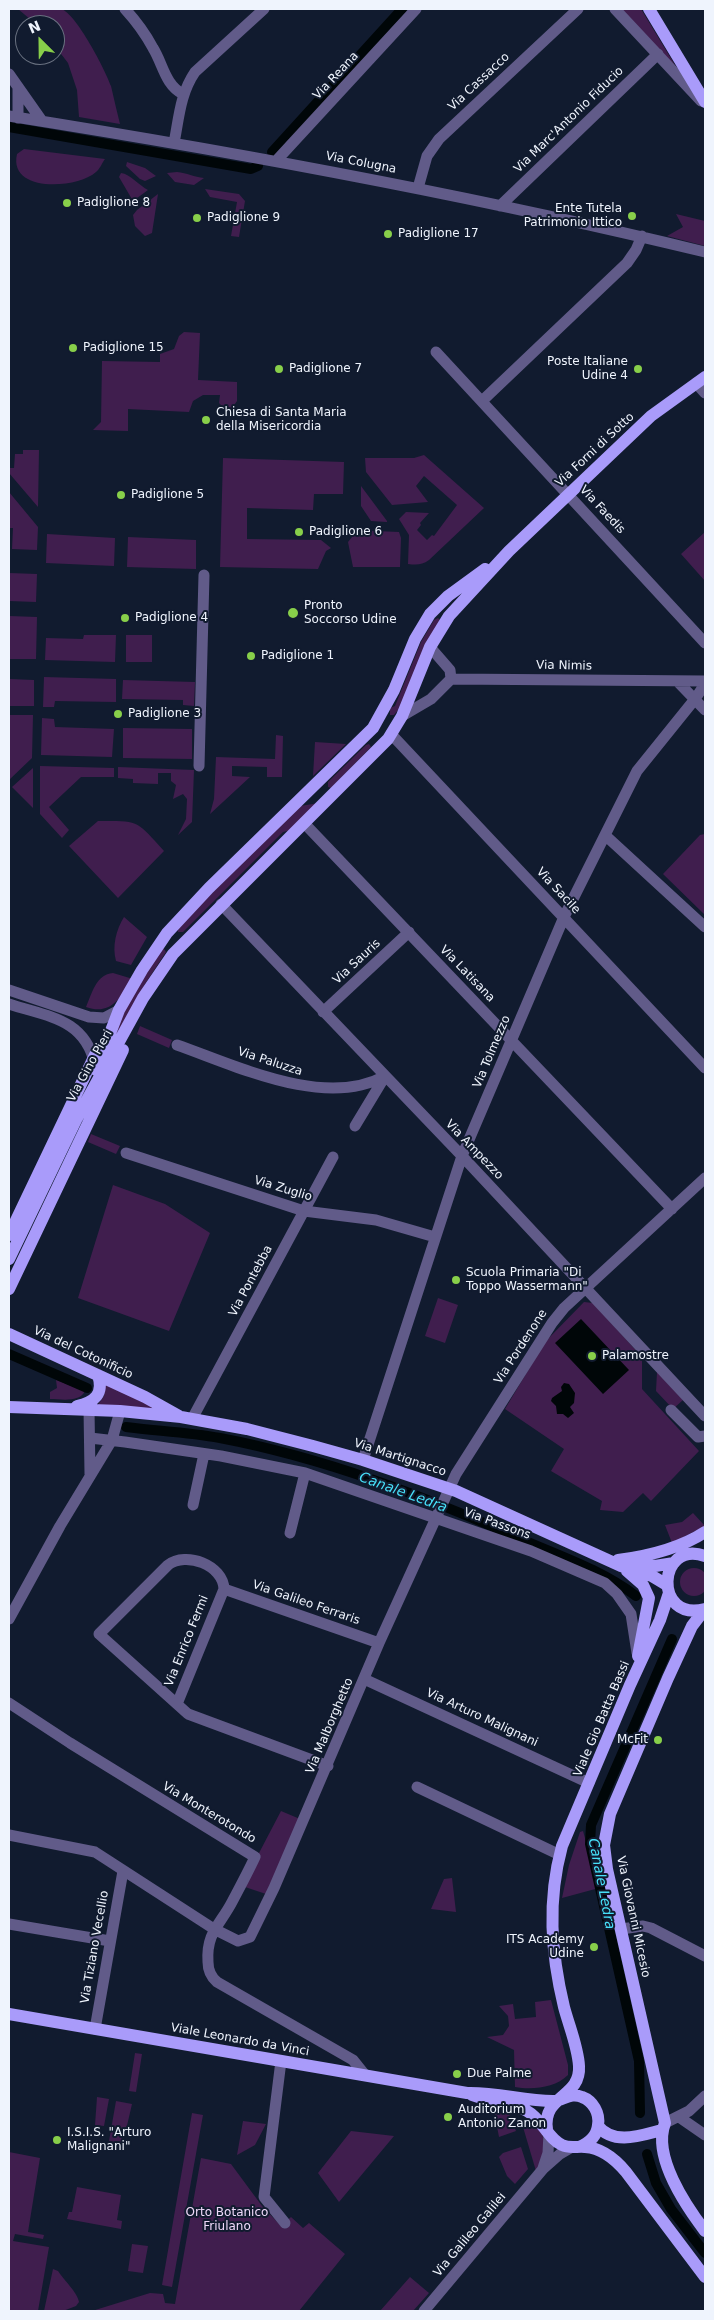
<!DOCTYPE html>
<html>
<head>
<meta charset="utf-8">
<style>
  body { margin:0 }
  #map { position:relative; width:714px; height:2320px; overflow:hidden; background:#111b2f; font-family:"DejaVu Sans",sans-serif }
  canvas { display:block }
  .frame { position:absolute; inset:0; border:10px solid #eff4fd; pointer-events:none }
  .north { position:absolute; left:15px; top:15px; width:50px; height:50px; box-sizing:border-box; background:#111b2f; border:1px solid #6a7281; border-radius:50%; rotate:337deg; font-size:14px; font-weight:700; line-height:20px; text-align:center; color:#eff4fd }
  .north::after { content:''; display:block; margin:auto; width:18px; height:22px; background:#88cf4a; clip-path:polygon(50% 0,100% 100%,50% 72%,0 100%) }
</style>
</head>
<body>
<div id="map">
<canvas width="714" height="2320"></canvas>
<div class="frame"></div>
<div class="north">N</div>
</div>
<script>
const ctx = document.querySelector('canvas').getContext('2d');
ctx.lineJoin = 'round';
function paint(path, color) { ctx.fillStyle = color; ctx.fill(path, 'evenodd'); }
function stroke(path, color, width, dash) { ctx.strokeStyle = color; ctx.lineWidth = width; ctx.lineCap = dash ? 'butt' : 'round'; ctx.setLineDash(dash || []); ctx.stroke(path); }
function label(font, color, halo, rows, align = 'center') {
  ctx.font = font + ' "DejaVu Sans",sans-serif'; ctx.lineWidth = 4; ctx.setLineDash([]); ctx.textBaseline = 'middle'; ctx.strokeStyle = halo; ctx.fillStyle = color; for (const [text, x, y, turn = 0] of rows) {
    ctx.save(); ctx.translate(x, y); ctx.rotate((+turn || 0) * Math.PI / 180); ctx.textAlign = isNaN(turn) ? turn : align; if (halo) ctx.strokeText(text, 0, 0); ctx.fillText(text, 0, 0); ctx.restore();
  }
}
paint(new Path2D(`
  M18,9c11,0 33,-3 43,0 15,4 45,62 50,77 3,13 6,26 9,38l-41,-7 -2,-27 -9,-27 -13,-17v-21h-18z
  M621,9h20l40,66z
  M24,149l81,10c-3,4 -5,10 -9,13 -19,17 -88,21 -79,-18z
  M127,162l18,6 11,8 -11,5 -5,-2 -14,-13z
  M177,172c10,1 17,5 27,6l-10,7 -19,-3 -8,-9z
  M121,173c9,1 19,13 27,17l-15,11 -14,-24z
  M205,189l34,5 6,7 -6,36 -8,-1 6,-34 -27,-5z
  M158,194l-6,39 -7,3 -10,-10 -2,-11 4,-5z
  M676,214l29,7v25l-38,-10 16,-9z
  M184,332l16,1 -2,47 39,2v19l-7,10h-3l-8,-8 1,-8h-17l-10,6 -4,11 -61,-3v22l-35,-1 8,-8 1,-61 58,1v-8l14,-5 5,-13z
  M23,450h16l-1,57 -29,-34v-5h5l1,-14h8z
  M424,455l60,53 -55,52c-7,5 -12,5 -21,4l1,-29 -10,-16 7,-7 23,1 -9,10 1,2 -4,5 10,10 5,-5 2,1 23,-31 -33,-29 -8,10 12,16 -36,3 -26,-33 -1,-14h49z
  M223,458l121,4 -1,32h-29l-1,16 -66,-2v31l74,1 10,8 -5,3 -8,18 -98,-2z
  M361,486l26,35v1l-16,-1 -10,-15z
  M9,492l29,35 -1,23 -25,-1 1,-21h-4z
  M352,530l47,2 2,6 -1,29h-47l-5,-25 4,-5z
  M705,532v49l-24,-27z
  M47,534l68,4 -1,28 -68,-3z
  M128,537l68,3v29l-69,-2z
  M9,573l28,1 -1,28 -27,-1z
  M9,616l28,1 -1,42h-27z
  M438,618l2,2 -41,89 -5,6h-4v-7l5,-2 26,-64 13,-22z
  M84,635h32l-1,27 -70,-2 1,-22 37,1z
  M126,635h26v27h-26z
  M44,677l72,2v23l-61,-1 -1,6h-11z
  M9,679l25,1v26h-25z
  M123,680l72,2 -1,24 -11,-1v-5l-61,-1z
  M9,715h24l-1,43 -23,22z
  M42,718l12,1 1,8 59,2 -2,28 -71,-2z
  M123,728l69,1v30l-69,-1z
  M276,735l7,1 -1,41h-15v-10l-35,-1v10l18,1 -40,37 4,-15 2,-42 59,2z
  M315,742l31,2 -33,32z
  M366,745l3,-1 2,3 -40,41 -3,-1v-5z
  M40,766l74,2v9h-33l-32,30 20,23 -7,8 -22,-24z
  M118,767l76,3 -2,52 -14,13 8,-16 1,-20 -4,-5 -10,5 3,-14 -5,-4v-8h-13v11l-25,-1v-4l-15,-1z
  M33,768v40l-21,-21z
  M319,803l-28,27 -8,2 -100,100h-5v-5l122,-121z
  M98,821c42,0 38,-1 66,30l-46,47 -49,-52z
  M705,834v81l-42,-41 37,-39z
  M124,917l23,20 -16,28 -15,-4c-4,-15 0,-31 8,-44z
  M164,949l2,3 -21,32 -50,96 34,-79 31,-51z
  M113,973l20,6c-12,18 -22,37 -47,28 6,-13 10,-33 27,-34z
  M140,1026l32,14 -3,8 -32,-14z
  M91,1134l29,12 -4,8 -28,-12z
  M113,1185l52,19 45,29 -41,98 -91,-33z
  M438,1298l20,7 -13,38 -20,-7z
  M584,1302l9,1 49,54v32l57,62 -48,50 -8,-8 -20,19 -23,-2 2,-9 -51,-30 13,-22 -59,-40 40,-67z
  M657,1372l26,28 -10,9 -17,-18z
  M56,1380l29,11c-6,12 -24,8 -35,8v-7l7,-4z
  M105,1383l61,30 -69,-7 7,-10z
  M693,1513l12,13 -33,17 -7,-18 17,-3z
  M680 1582a14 14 0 1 1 28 0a14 14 0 1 1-28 0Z
  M281,1811l19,8 -34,75 -21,-7 14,-34z
  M583,1831l16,57 -37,10 7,-33 11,-33z
  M452,1878l4,34 -25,-3 13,-30z
  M551,2000l17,65v10c-13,13 -36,15 -53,12l-1,-37 -27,-13 16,-2 6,-9 -1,-10 -9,-10 14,-2 2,15 21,-2 -1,-15z
  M135,2053l7,1 -6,38 -7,-1z
  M97,2097l12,2 -5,27 -9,-1z
  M116,2101l16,3 -9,39 -14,-2z
  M494,2111l15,3 7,17 -17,6z
  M192,2113l11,2 -31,172 -10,-2z
  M529,2116c19,23 20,28 7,55l-13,-44z
  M243,2121l23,3 -11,21 -18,10z
  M351,2131l43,5 -55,66 -21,-29z
  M521,2147l7,22 -13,15 -8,-8 -8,-19 4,-4z
  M9,2152l31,6 -12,74 16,3 -1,4 -28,-5 -2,7 36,6 -11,64h-29z
  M201,2158l30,6 31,42 19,20 10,-9 12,11 6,-5 36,31 -46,57h-207l58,-18 13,1 2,9 10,1z
  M77,2187l44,8 -4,25 5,1 -1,8 -54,-10 2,-7h3z
  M132,2244l16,2 -5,27 -15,-2z
  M53,2269l5,2c5,8 20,22 21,31l-3,4 -13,5h-19z
  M410,2277l19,16 -16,18h-33z`), '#401e4e');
paint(new Path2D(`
  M581,1319l48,51 -26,24 -48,-51z
  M564,1383l5,1 6,9 -1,10 -4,4 4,6 -6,5 -5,-4h-6l-1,-8 -5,-5 1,-3 10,-7 -1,-4z`), '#000608');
stroke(new Path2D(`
  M9,127l242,42 7,-3
  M272,152l130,-143
  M9,1354l78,34
  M126,1427c31,4 62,5 94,11 105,20 204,58 301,101 39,17 81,31 115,57
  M640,2113l-1,-52 -49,-217 1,-19 81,-186
  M647,2154l9,29 15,26 34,44`), '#000608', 10);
stroke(new Path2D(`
  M125,9c11,12 20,24 28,39 10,16 12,37 30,46
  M615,9l86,92
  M9,74l33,47
  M9,116c233,37 466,80 696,136
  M18,118v-30
  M174,143c5,-25 6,-49 21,-71l69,-63
  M276,161l140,-152
  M418,188l9,-32 12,-17 139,-130
  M500,206l158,-152
  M436,352l269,291
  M696,383l9,10
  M482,401l145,-138 9,-13 6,-14
  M430,647l20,23 1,9
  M451,679l254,2
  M677,681l28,29
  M402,716l29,-17 20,-20
  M391,734l314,334
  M199,766l5,-191
  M304,823l368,386
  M606,836l99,91
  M221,904l241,252 243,260
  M9,990l80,27 15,1 15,-8
  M9,1004c39,13 75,14 86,60
  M323,1012l86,-80
  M177,1045c60,21 148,64 208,31
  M355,1126l29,-48
  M126,1153l178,58 72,9 59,17
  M89,1409l1,65
  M671,1410l27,27 7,-1
  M192,1419l141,-262
  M90,1438l35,4 96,14 84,17 226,78 74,32 12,11 14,20 6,39
  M363,1460l99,-304 102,-239 73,-146 58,-72 10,-15
  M193,1505l11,-51
  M290,1533l15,-60
  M224,1589l155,54
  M9,1619l51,-93 52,-86 8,-29
  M364,1679l225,104
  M9,1703l61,40 185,114c-7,15 -15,30 -23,45 -12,23 -26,31 -24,60 0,8 2,14 9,20l136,78 12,15
  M177,1704l47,-115c-1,-24 -38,-38 -56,-24l-69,69 89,80 140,52
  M417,1787l143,68
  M9,1835l86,17 119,77 24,12 12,-4 24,-49 105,-245 77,-169 96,-151 12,-15 141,-130
  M9,1924l101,17
  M621,1929l22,-3 8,2 54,28
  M95,2029l28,-158
  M281,2061l-17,136 21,26
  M679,2117l26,18
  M665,2123l24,-12 16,-15
  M543,2168l5,-15 1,-20
  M424,2311l119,-142 17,-15 12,-7`), '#615b89', 11);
stroke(new Path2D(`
  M649,9l56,93
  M96,1070l23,-60 23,-40 25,-37 42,-45 164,-160 21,-38 21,-51 15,-25 18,-18 37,-27
  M9,1235l86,-180
  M9,1259l68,-141 66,-120 30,-44 215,-215 14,-23 28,-69 19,-31 60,-65 142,-135 54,-39
  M9,1289l114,-239
  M9,1334l136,63 34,19
  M77,1406c18,-4 27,-12 21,-31
  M9,1407l111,4 61,6 66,12 66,17 50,14 93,31 165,75 31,10 15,9
  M705,1556c-48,-17 -52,67 0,53
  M618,1560c31,-4 61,-11 87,-28
  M630,1562l25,4 19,-3
  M627,1571l16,14 6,13 -11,58
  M705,1609l-13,17 -24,52 -58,136 -6,31 3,24 58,254c-13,33 21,83 40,108
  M9,2014l458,79c29,-1 57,8 86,8 10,0 17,-9 29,-4 11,4 18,16 16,28 -1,11 -9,18 -19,22
  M472,2095c17,7 39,6 55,16 15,8 21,28 35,34 8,4 15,1 23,2 17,1 31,13 41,25l79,105
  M598,2126c16,20 44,9 64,4
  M547,2129c-5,-34 34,-31 32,-63 -1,-19 -10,-40 -15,-59 -13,-54 -17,-106 -2,-161l68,-161 30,-65 9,-27`), '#a99bfa', 12);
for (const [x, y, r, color] of [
  [67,203,5,"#88cf4a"],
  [632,216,5,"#88cf4a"],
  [197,218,5,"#88cf4a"],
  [388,234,5,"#88cf4a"],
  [73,348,5,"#88cf4a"],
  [279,369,5,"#88cf4a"],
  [638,369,5,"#88cf4a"],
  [206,420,5,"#88cf4a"],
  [121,495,5,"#88cf4a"],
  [299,532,5,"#88cf4a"],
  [293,613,6,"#88cf4a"],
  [125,618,5,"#88cf4a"],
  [251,656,5,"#88cf4a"],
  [118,714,5,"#88cf4a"],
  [456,1280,5,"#88cf4a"],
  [592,1356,5,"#88cf4a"],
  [658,1740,5,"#88cf4a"],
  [594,1947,5,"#88cf4a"],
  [457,2074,5,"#88cf4a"],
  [448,2117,5,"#88cf4a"],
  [57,2140,5,"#88cf4a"]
]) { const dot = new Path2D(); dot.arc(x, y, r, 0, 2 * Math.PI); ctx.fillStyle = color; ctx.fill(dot); stroke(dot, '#111b2f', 2); }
label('12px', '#eff4fd', '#111b2f', [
  ["Via Reana",336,76,-47],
  ["Via Cassacco",479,82,-43],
  ["Via Marc'Antonio Fiducio",569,120,-44],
  ["Via Colugna",361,163,11],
  ["Via Forni di Sotto",595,450,-43],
  ["Via Faedis",602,510,47],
  ["Via Nimis",564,666,1],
  ["Via Sacile",558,891,47],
  ["Via Sauris",357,962,-43],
  ["Via Latisana",467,974,46],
  ["Via Tolmezzo",492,1052,-67],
  ["Via Paluzza",270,1062,18],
  ["Via Gino Pieri",90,1066,-61],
  ["Via Ampezzo",474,1150,46],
  ["Via Zuglio",283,1189,17],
  ["Via Pontebba",251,1281,-62],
  ["Via Pordenone",521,1347,-57],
  ["Via del Cotonificio",83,1353,25],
  ["Via Martignacco",400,1458,18],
  ["Via Passons",497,1524,20],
  ["Via Galileo Ferraris",306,1603,19],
  ["Via Enrico Fermi",187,1641,-68],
  ["Via Arturo Malignani",482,1718,25],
  ["Viale Gio Batta Bassi",602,1719,-67],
  ["Via Malborghetto",330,1726,-67],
  ["Via Monterotondo",209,1813,31],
  ["Via Giovanni Micesio",633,1917,78],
  ["Via Tiziano Vecellio",95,1947,-80],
  ["Viale Leonardo da Vinci",240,2040,10],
  ["Via Galileo Galilei",470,2235,-50]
]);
label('12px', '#eff4fd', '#111b2f', [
  ["Padiglione 8",77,203],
  ["Ente Tutela",622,209,"right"],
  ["Patrimonio Ittico",622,223,"right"],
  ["Padiglione 9",207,218],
  ["Padiglione 17",398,234],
  ["Padiglione 15",83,348],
  ["Poste Italiane",628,362,"right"],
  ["Udine 4",628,376,"right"],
  ["Padiglione 7",289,369],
  ["Chiesa di Santa Maria",216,413],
  ["della Misericordia",216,427],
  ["Padiglione 5",131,495],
  ["Padiglione 6",309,532],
  ["Pronto",304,606],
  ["Soccorso Udine",304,620],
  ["Padiglione 4",135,618],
  ["Padiglione 1",261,656],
  ["Padiglione 3",128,714],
  ["Scuola Primaria \"Di",466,1273],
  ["Toppo Wassermann\"",466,1287],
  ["Palamostre",602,1356],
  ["McFit",648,1740,"right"],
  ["ITS Academy",584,1940,"right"],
  ["Udine",584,1954,"right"],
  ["Due Palme",467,2074],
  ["Auditorium",458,2110],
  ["Antonio Zanon",458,2124],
  ["I.S.I.S. \"Arturo",67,2133],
  ["Malignani\"",67,2147]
], 'left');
label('12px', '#efd8f9', '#111b2f', [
  ["Orto Botanico",227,2213],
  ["Friulano",227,2227]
]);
label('italic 14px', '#47e0f9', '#111b2f', [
  ["Canale Ledra",403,1493,20],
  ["Canale Ledra",601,1884,79]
]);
</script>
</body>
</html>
